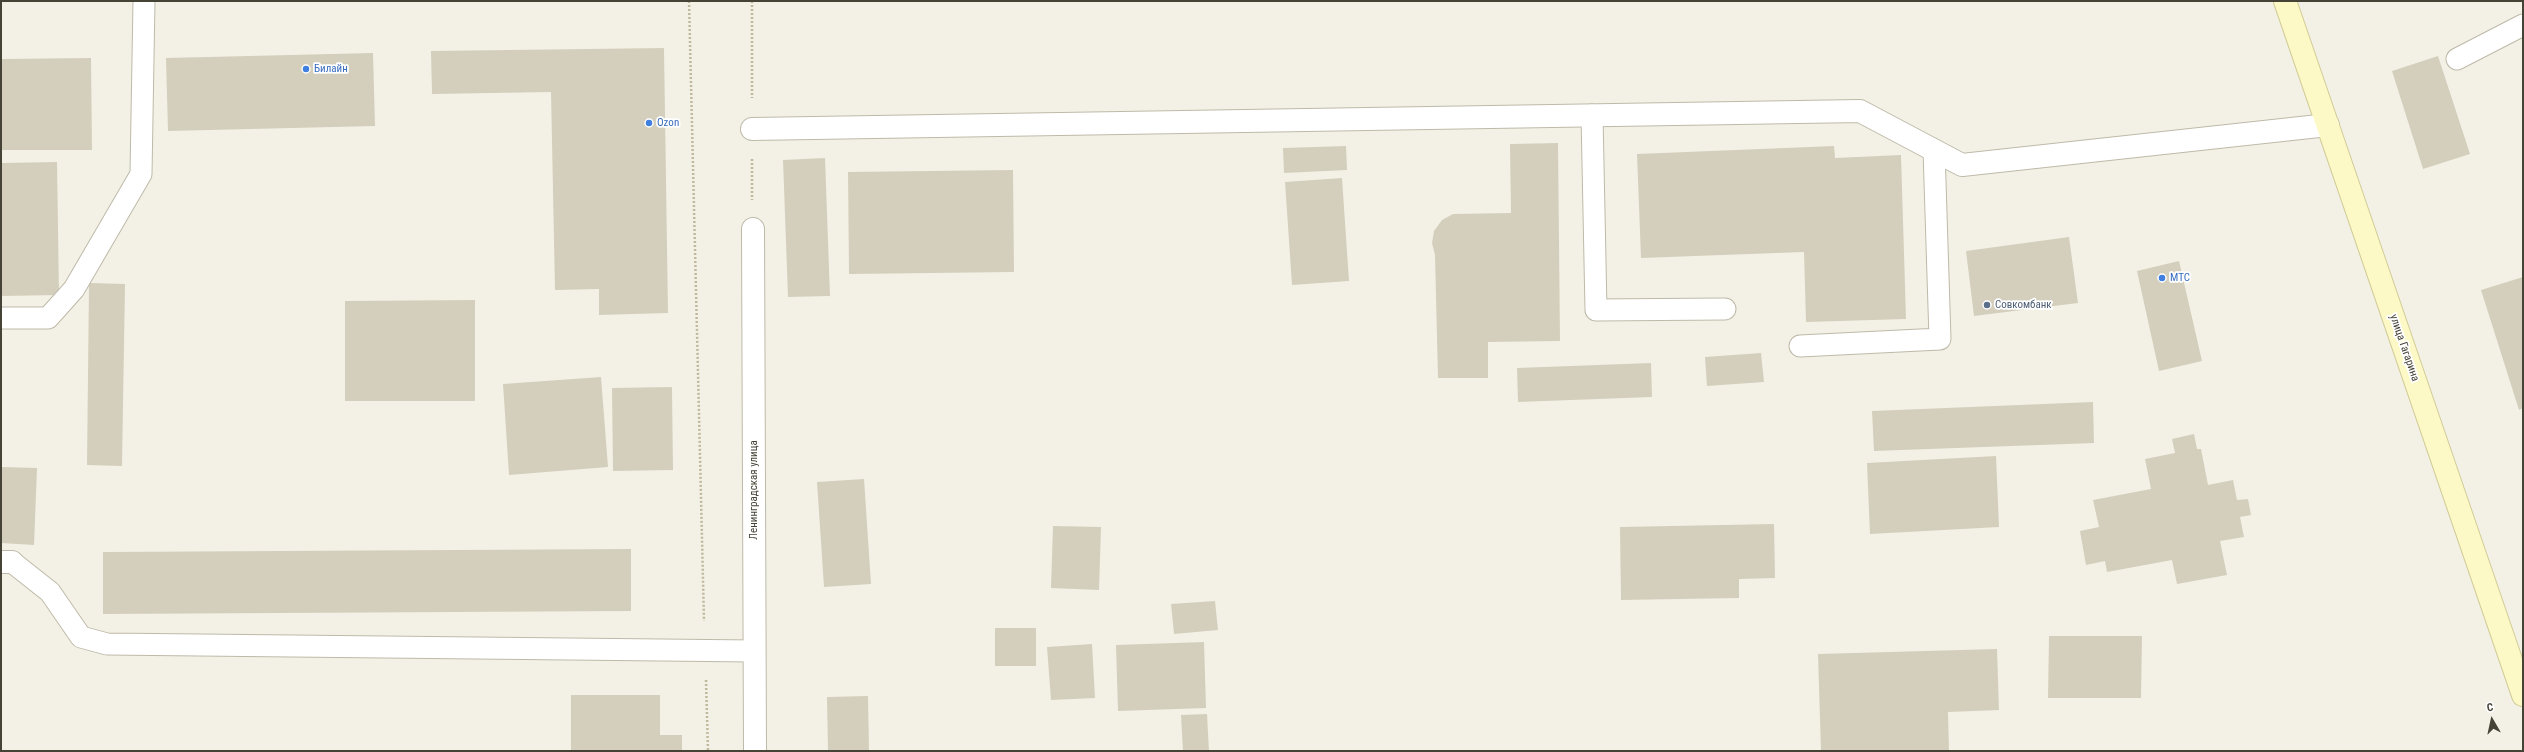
<!DOCTYPE html>
<html>
<head>
<meta charset="utf-8">
<style>
  body { margin:0 }
  #map { position:relative; width:2524px; height:752px; overflow:hidden; background:#f3f1e6; font-family:"Roboto Condensed",sans-serif }
  canvas { display:block }
  .frame { position:absolute; inset:0; border:2px solid #454236; pointer-events:none }
  .north { position:absolute; left:2472px; top:700px; width:40px; height:40px; -webkit-text-stroke:3px #fff; paint-order:stroke; rotate:351deg; font-size:11px; font-weight:700; line-height:16px; text-align:center; color:#454236 }
  .north::after { content:''; display:block; margin:auto; width:14px; height:18px; background:#454236; clip-path:polygon(50% 0,100% 100%,50% 72%,0 100%) }
</style>
</head>
<body>
<div id="map">
<canvas width="2524" height="752"></canvas>
<div class="frame"></div>
<div class="north">С</div>
</div>
<script>
const ctx = document.querySelector('canvas').getContext('2d');
ctx.lineJoin = 'round';
function paint(path, color) { ctx.fillStyle = color; ctx.fill(path, 'evenodd'); }
function stroke(path, color, width, dash) { ctx.strokeStyle = color; ctx.lineWidth = width; ctx.lineCap = dash ? 'butt' : 'round'; ctx.setLineDash(dash || []); ctx.stroke(path); }
function label(font, color, halo, rows, align = 'center') {
  ctx.font = font + ' "Roboto Condensed",sans-serif'; ctx.lineWidth = 3.5; ctx.setLineDash([]); ctx.textBaseline = 'middle'; ctx.strokeStyle = halo; ctx.fillStyle = color; for (const [text, x, y, turn = 0] of rows) {
    ctx.save(); ctx.translate(x, y); ctx.rotate((+turn || 0) * Math.PI / 180); ctx.textAlign = isNaN(turn) ? turn : align; if (halo) ctx.strokeText(text, 0, 0); ctx.fillText(text, 0, 0); ctx.restore();
  }
}
paint(new Path2D(`
  M664,48l4,265 -69,2v-26l-44,1 -4,-198 -119,2 -1,-43z
  M373,53l2,73 -207,5 -2,-73z
  M2438,56l32,98 -47,15 -31,-98z
  M91,58l1,92h-91v-91z
  M1558,143l2,198 -72,1v36h-50l-3,-123 -3,-12 2,-12 8,-11 11,-6 58,-1 -1,-69z
  M1346,146l1,24 -63,3 -1,-25z
  M1834,146l1,12 66,-3 5,164 -100,3 -2,-70 -163,6 -4,-104z
  M825,158l5,138 -42,1 -5,-137z
  M57,162l2,133 -58,1v-133z
  M1013,170l1,102 -165,2 -1,-102z
  M1342,178l7,103 -57,4 -7,-103z
  M2069,237l9,66 -104,13 -8,-65z
  M2179,261l23,100 -43,10 -22,-100z
  M2523,277v131l-4,2 -38,-120z
  M89,283l36,1 -3,182 -35,-1z
  M475,300v101h-130v-100z
  M1761,353l3,29 -57,4 -2,-29z
  M1651,363l1,34 -134,5 -1,-34z
  M601,377l7,90 -99,8 -6,-91z
  M672,387l1,83 -60,1 -1,-83z
  M2093,402l1,41 -220,8 -2,-40z
  M2194,434l3,15h4l7,36 25,-5 4,20 11,-1 3,16 -11,2 4,20 -24,4 7,34 -50,9 -5,-24 -65,12 -2,-11 -19,4 -6,-34 19,-4 -6,-27 58,-11 -6,-30 30,-6 -3,-14z
  M1996,456l3,71 -129,7 -3,-71z
  M1,467l36,1 -3,77 -33,-2z
  M864,479l7,105 -47,3 -7,-105z
  M1774,524l1,54 -36,1v19l-118,2 -1,-73z
  M1053,526l48,1 -2,63 -48,-2z
  M631,549v62l-528,3v-62z
  M1215,601l3,29 -44,4 -3,-30z
  M995,628h41v38h-41z
  M2049,636h93l-1,62h-93z
  M1204,642l2,66 -88,3 -2,-66z
  M1092,644l3,54 -44,2 -4,-53z
  M1997,649l2,61 -51,2 1,39h-128l-3,-97z
  M571,695h89v40h22v16h-111z
  M868,696l1,55h-41l-1,-54z
  M1207,714l2,37h-26l-2,-36z`), '#d4cfbc');
const lane = new Path2D(`
  M2457,59l66,-34
  M1592,115l4,195 129,-1
  M1,318h47l26,-29 67,-115 3,-173
  M1800,346l140,-7 -6,-189
  M12,562l38,30 31,45 26,7 647,7`);
const street = new Path2D(`
  M752,129l1108,-18 102,54 366,-40
  M753,229l2,522
  M1,562h11`);
const secondary = new Path2D(`
  M2285,1l238,694`);
stroke(lane, '#bebaa9', 23);
stroke(street, '#bebaa9', 24);
stroke(secondary, '#d1cc97', 24);
stroke(new Path2D(`
  M689,1l15,620
  M752,1v97
  M752,159v41
  M706,680l2,71`), '#bfb89b', 2.5, [2, 2]);
stroke(lane, '#fff', 21);
stroke(street, '#fff', 22);
stroke(secondary, '#fdf9c6', 22);
for (const [x, y, r, color] of [
  [306,69,4,"#3f7fe0"],
  [649,123,4,"#3f7fe0"],
  [2162,278,4,"#3f7fe0"],
  [1987,305,4,"#5c6f8a"]
]) { const dot = new Path2D(); dot.arc(x, y, r, 0, 2 * Math.PI); ctx.fillStyle = color; ctx.fill(dot); stroke(dot, '#fff', 1.5); }
label('11px', '#366cbe', '#fff', [
  ["Билайн",314,69],
  ["Ozon",657,123],
  ["МТС",2170,278]
], 'left');
label('11px', '#4e5e75', '#fff', [
  ["Совкомбанк",1995,305]
], 'left');
label('11px', '#454236', '#fff', [
  ["улица Гагарина",2404,348,71],
  ["Ленинградская улица",754,490,-90]
]);
</script>
</body>
</html>
